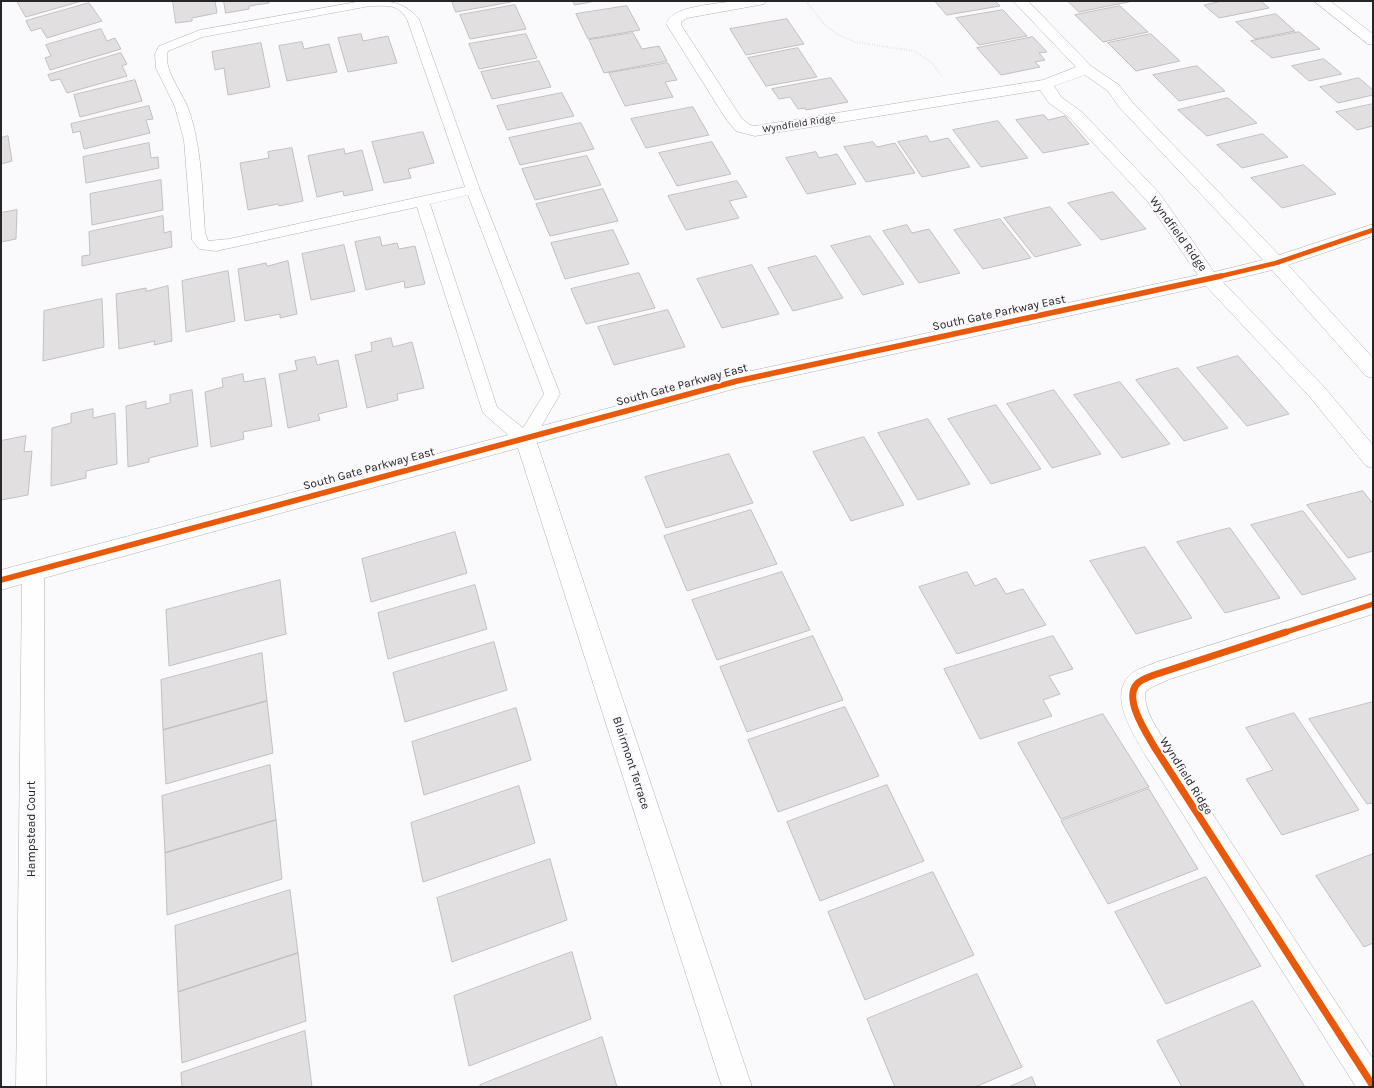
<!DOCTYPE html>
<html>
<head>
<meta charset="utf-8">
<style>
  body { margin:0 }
  #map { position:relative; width:1374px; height:1088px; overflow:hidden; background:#faf9fb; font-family:Karla,sans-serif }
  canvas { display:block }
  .frame { position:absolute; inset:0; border:2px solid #262527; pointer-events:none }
</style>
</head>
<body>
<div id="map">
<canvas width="1374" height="1088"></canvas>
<div class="frame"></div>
</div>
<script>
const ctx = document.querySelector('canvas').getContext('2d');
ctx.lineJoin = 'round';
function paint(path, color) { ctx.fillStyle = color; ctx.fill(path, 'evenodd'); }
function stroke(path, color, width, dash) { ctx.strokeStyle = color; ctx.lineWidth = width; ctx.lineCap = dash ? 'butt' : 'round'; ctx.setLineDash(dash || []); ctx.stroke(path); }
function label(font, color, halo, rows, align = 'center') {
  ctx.font = font + ' Karla,sans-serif'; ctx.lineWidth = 4; ctx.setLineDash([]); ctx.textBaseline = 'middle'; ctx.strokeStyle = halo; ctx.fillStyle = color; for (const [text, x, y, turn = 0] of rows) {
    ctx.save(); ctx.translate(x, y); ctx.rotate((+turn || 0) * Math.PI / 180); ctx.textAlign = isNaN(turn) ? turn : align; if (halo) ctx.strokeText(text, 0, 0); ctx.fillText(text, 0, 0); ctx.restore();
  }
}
const building = new Path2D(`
  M17,1h65l-56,16z
  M173,1h42l2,12 -25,5v3l-16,2z
  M224,1h45v2l-20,3v3l-23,4z
  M452,1h58l1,1 -55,10z
  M573,1h23l-21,4z
  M935,1h60l5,5 -53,9z
  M1068,1h65l-54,11z
  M1216,1h45l8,7 -50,10 -15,-13 14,-3z
  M89,3l13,18 -55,17 -6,-10 -10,3 -5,-10z
  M515,5l11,24 -56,10 -10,-24z
  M627,6l13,24 -52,9 -12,-25z
  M1120,6l28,26 -45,10 -28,-27z
  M1003,10l24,26 -48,9 -23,-27z
  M1276,14l19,17 -40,8 -19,-17z
  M787,19l17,25 -58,11 -16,-26z
  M101,29l6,12 8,-3 6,11 -71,21 -5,-12 6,-2 -5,-11z
  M1299,32l21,17 -48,9 -21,-17z
  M633,33l9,16 17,-3 8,15 -63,12 -15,-33z
  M361,34l2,7 25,-5 9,27 -49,9 -10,-34z
  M526,34l11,24 -58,11 -10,-25z
  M1151,34l29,27 -44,10 -28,-28z
  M1033,37l14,15 -8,1 6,7 -10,2 5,5 -39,8 -24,-27z
  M302,42l2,7 25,-5 8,28 -50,9 -8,-35z
  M261,43l9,44 -42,8 -4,-27 -9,2 -3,-18z
  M798,48l19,29 -51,9 -18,-28z
  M121,53l6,11 -5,2 5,10 -60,17 -7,-14 -9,2 -3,-6z
  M1324,59l18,15 -33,7 -17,-15z
  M539,61l12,26 -59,12 -11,-27z
  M668,63l9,17 -12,2 8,15 -48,9 -16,-33z
  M1197,66l28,25 -46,10 -26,-26z
  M831,78l17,24 -42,8 -1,-2 -7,1 -8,-12 -11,2 -7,-10z
  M1359,78l14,12v5l-35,8 -18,-16z
  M135,80l7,21 -62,16 -6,-22z
  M562,93l12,23 -67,14 -10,-24z
  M1228,98l29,25 -50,13 -29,-26z
  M1373,104v22l-16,4 -21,-18z
  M149,106l4,13 -7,1 4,13 -66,16 -4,-18 -7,2 -2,-9z
  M693,107l16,28 -63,13 -15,-29z
  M1044,115l4,5 17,-4 24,28 -46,9 -27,-33z
  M998,121l30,37 -47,9 -28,-37z
  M581,123l13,26 -74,16 -11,-27z
  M423,132l11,31 -26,6 3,9 -27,5 -12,-41z
  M1263,134l25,23 -46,11 -25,-23z
  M8,136l4,25 -11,3v-26z
  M927,136l3,6 18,-4 22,29 -48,10 -24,-35z
  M712,142l19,32 -54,12 -18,-33z
  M873,142l4,5 18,-4 20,30 -49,9 -22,-35z
  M149,143l2,15 7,-1 1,11 -73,15 -3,-26z
  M292,148l11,53 -24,5 -1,-2 -30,6 -8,-47 29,-5 -1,-6z
  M344,149l1,5 17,-4 11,40 -29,6 -1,-5 -26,6 -9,-41z
  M816,152l3,6 18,-4 19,30 -49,10 -21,-36z
  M587,156l14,29 -66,15 -13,-31z
  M1304,165l32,29 -54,14 -31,-30z
  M161,180l2,30 -71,15 -2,-31z
  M737,181l10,16 -18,4 10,17 -53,12 -18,-34z
  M603,189l15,32 -68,15 -14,-32z
  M1113,192l33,37 -45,11 -33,-37z
  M1050,207l31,38 -46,12 -31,-39z
  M17,210l-1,29 -15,3v-29z
  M163,216l1,17 7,-2 1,16 -90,19v-10l8,-1 -1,-23z
  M1000,219l31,39 -48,11 -29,-39z
  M907,225l5,8 17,-4 31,44 -41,10 -36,-52z
  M613,230l16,34 -64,15 -14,-36z
  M870,236l34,48 -41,11 -32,-49z
  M380,237l2,9 15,-3 2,6 16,-3 10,38 -20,4 -1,-7 -38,9 -11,-48z
  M344,245l11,46 -44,9 -9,-46z
  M816,256l27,42 -50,13 -25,-43z
  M288,261l9,53 -17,4v-4l-35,7 -7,-52 28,-6 1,3z
  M752,265l27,49 -57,14 -25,-49z
  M228,271l7,50 -49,11 -4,-51z
  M639,273l16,35 -69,16 -15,-35z
  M168,286l4,55 -18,4 1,-4 -36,8 -3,-55 30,-6v3z
  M102,299l2,48 -61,14 1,-50z
  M668,310l17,37 -71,18 -16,-38z
  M391,338l2,9 19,-5 12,46 -27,6 1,6 -31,8 -12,-53 17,-4 -1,-8z
  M1238,356l51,58 -42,12 -50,-58z
  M315,357l2,8 21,-5 9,47 -29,7 2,6 -32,8 -9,-54 18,-4 -2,-9z
  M1178,368l50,60 -44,13 -48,-61z
  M243,374l1,8 21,-4 7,48 -29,6 1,7 -33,8 -6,-55 18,-5 -1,-8z
  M1120,382l50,62 -48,14 -48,-63z
  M192,390l6,56 -49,12v4l-21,5 -2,-61 20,-5v8l24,-6v-8z
  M1054,390l47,64 -49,14 -45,-64z
  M996,405l45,64 -50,15 -43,-65z
  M93,409v9l22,-5 2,51 -31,7v7l-35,8 1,-58 19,-5v-9z
  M928,419l42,65 -52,16 -40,-67z
  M26,436l-2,16 8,-1 -4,44 -27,5v-59z
  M864,437l40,68 -53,16 -38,-69z
  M729,454l24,49 -87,25 -21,-51z
  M1363,491l10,13v47l-25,7 -41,-53z
  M751,510l26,54 -90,27 -23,-55z
  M1303,511l53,68 -54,16 -51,-70z
  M1230,528l50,70 -55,15 -48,-71z
  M455,532l12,41 -96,29 -9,-43z
  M1145,547l47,71 -56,16 -46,-73z
  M782,572l28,58 -93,30 -25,-60z
  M967,572l8,14 21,-8 10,16 17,-5 23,36 -89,29 -38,-67z
  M280,580l6,54 -117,32 -3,-56z
  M475,585l12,44 -99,30 -10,-46z
  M813,636l30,64 -96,32 -27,-65z
  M1053,636l20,33 -24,7 11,18 -17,6 9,16 -72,23 -36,-70z
  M494,642l13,48 -102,32 -12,-49z
  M262,653l5,48 -104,29 -2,-50z
  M267,701l6,52 -107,31 -3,-54z
  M1373,702v101l-6,1 -58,-85z
  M845,707l34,69 -101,36 -30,-72z
  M516,708l15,52 -107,35 -12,-53z
  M1294,713l65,97 -77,25 -36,-56 27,-9 -27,-42z
  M1103,714l46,73 -88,32 -43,-76z
  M270,765l6,55 -111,33 -3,-57z
  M887,785l37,76 -104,40 -33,-79z
  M519,786l16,57 -112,39 -12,-59z
  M1149,789l49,80 -90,35 -47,-83z
  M276,820l6,59 -115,36 -2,-62z
  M1373,854v89l-9,4 -48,-71z
  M550,859l17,61 -115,42 -15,-64z
  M933,872l41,83 -109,45 -37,-88z
  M1206,877l55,89 -95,38 -51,-92z
  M290,890l8,63 -120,39 -3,-66z
  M572,952l19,67 -122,47 -15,-70z
  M298,953l8,68 -124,42 -4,-71z
  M977,974l45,93 -47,20h-80l-28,-68z
  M1253,1001l52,86h-123l-25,-46z
  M305,1031l7,56h-130l-1,-14z
  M602,1037l15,50h-137v-2z
  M1032,1077l4,10h-27z`);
paint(building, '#e1dfe0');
stroke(building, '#c1c0c1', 1);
const service = new Path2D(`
  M362,1c27,0 40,-1 57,18l61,171 80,204 -29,50 -6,1 -6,-1 -35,-30 -2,-4 -65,-203 -201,44 -17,-2 -7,-9 -8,-100 -9,-33 -19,-39 -1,-14 4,-8 41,-16zM370,6c17,0 27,-3 37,13l58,168 -236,52 -21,2 -3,-9c-3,-42 -3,-85 -17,-124 -6,-16 -26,-40 -20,-57l35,-14zM468,195l76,199 -21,34 -26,-21 -67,-203z`);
const minor = new Path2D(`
  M734,1h32l-2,3 -5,1 -72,13 -6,4v3l61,94 8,6 5,1 288,-46 33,-13 -63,-66h15l63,65 28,19 13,17 147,153 94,-31v12l-85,29 85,93v20l-7,-2 -94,-106 -49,12 101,105 49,58v23l-7,-2 -56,-69 -104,-111 -469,102 -200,55 215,644h-30l-204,-639 -474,130 2,509h-30l6,-503 -21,6v-20l736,-196 461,-99 -50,-73 -78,-84 -21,-15 -9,-13 -285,46 -19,-5 -10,-12 -59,-94c0,-19 52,-21 67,-24zM1085,75l23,16 11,16 144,153 -49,12 -54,-78 -78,-82 -21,-15 -7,-11z
  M1314,1h16l43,33v11l-5,-1z
  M1373,594v20l-203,65 -18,8 -7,5c-1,18 10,33 19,48l209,319v28h-17l-210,-331c-11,-20 -38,-58 -17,-80 6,-7 19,-10 28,-14z`);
stroke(service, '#b2b2b3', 1);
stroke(minor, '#b2b2b3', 1);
stroke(new Path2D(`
  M806,1l18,23 13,10 18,8 59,9 18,12 10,13`), '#d5d5d6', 2, [0.5, 2]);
paint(service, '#fefefe');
paint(minor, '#fefefe');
stroke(new Path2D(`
  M1217,277l59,-14 97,-33`), '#e8590c', 4.5);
stroke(new Path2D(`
  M1,580l736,-199 484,-105
  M1283,633l90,-29`), '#e8590c', 5.5);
stroke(new Path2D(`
  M1286,632l-132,43c-5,2 -13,4 -17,9 -14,15 10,50 18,64l218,338`), '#e8590c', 7);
label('10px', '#262527', '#faf8fc', [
  ["Wyndfield Ridge",799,124,-9]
]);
label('12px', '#262527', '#faf8fc', [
  ["Wyndfield Ridge",1178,234,54],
  ["South Gate Parkway East",999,313,-12],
  ["South Gate Parkway East",682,385,-15],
  ["South Gate Parkway East",369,469,-15],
  ["Blairmont Terrace",631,763,72],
  ["Wyndfield Ridge",1186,776,58],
  ["Hampstead Court",32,829,-90]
]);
</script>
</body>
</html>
